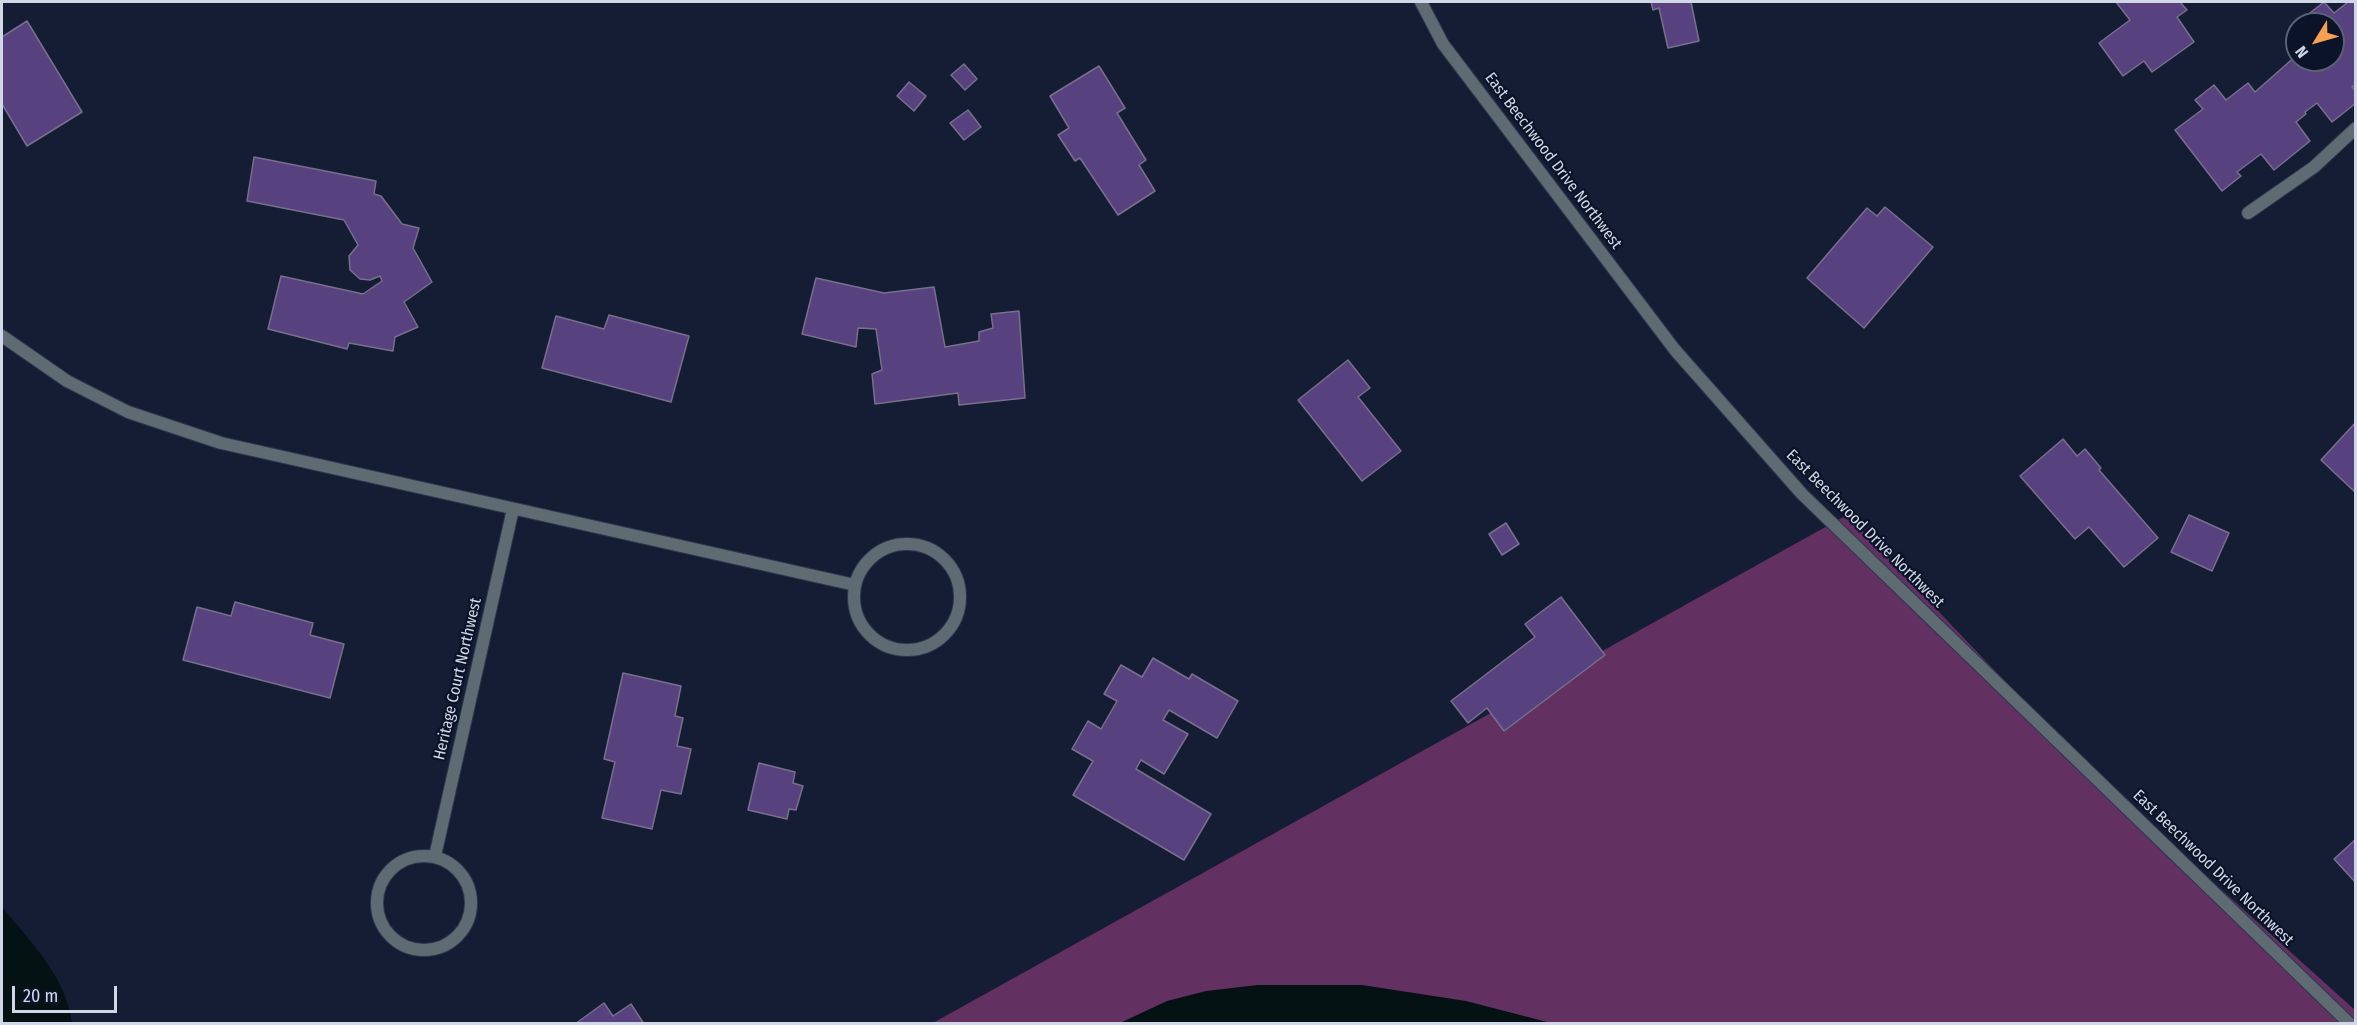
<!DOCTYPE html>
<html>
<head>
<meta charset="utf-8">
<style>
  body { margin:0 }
  #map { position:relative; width:2357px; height:1025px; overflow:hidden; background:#141d34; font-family:"Fira Sans Condensed",sans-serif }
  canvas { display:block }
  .frame { position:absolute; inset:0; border:3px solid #d0d7e7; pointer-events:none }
  .north { position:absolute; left:2285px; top:12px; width:60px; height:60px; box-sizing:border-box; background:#0b1329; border:2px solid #5a6175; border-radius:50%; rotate:233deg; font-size:16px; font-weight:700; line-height:24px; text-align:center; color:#d0d7e7 }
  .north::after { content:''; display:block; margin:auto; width:21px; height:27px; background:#fa9f4f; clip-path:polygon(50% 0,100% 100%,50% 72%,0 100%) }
  .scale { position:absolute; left:12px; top:986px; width:105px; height:27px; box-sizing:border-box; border:3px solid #d0d7e7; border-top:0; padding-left:8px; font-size:18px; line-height:21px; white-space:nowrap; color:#d0d7e7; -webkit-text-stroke:4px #0b1329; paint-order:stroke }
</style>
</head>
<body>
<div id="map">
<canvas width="2357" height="1025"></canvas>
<div class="frame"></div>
<div class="north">N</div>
<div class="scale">20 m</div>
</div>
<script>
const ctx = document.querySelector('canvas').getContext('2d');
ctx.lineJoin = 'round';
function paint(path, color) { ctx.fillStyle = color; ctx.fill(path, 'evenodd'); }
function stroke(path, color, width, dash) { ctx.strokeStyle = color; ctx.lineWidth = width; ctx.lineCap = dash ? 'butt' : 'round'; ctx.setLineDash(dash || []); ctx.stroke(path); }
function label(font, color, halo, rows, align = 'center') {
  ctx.font = font + ' "Fira Sans Condensed",sans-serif'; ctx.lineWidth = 4.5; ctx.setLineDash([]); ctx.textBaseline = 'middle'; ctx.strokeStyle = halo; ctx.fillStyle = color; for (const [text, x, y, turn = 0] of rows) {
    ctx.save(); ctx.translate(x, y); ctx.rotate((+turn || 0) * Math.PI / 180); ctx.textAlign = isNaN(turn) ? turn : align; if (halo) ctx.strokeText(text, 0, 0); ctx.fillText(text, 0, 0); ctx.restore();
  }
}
paint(new Path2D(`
  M1847,515l246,259 263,237 -1,13h-1424z`), '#623061');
paint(new Path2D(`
  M2,907c29,35 64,70 70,116h-70z
  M1258,985h104l104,16 85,22h-431l47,-22 39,-10z`), '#051214');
const building = new Path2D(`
  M1651,2h40l8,39 -31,7 -9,-40 -6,2z
  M2116,2h64l7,8 -10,7 17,25 -42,30 -8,-11 -21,15 -24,-33 31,-23z
  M2324,2l10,11 14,-11h8v83l-4,2 4,4v12l-24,19 -15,-19 -12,9 1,2 -10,8 14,19 -36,29 -13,-16 -24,18 4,4 -19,15 -47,-61 28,-21 -8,-9 19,-15 12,15 22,-17 7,9 42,-37v5h36v-36h-26l-5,-5z
  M27,21l55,91 -55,34 -25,-42v-67z
  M964,64l13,15 -12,11 -14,-15z
  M1099,66l26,42 -8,5 29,47 -7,5 16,26 -37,24 -38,-57 -5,3 -17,-26 11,-7 -19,-32z
  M909,82l17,14 -12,15 -17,-15z
  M968,110l13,17 -17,13 -14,-17z
  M254,157l122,24 -2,13 7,2 21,28 17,4 -6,20 19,34 -28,20 14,25 -23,10 -2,14 -44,-8 -2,6 -79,-20 13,-53 82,18 19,-13 -2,-5 -10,4 -10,-1 -10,-9 -1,-14 9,-11 -14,-25 -97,-19z
  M1885,207l48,40 -69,81 -57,-50 60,-70 10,8z
  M816,278l68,15 50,-6 11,60 34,-6v-9l14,-4 -2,-14 28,-3 6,87 -66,7 -1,-12 -83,11 -3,-30 10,-4 -6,-41 -18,-1 -2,19 -54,-13z
  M609,315l80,21 -18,66 -129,-34 14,-52 48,13z
  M1348,360l22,28 -12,9 43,54 -39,30 -64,-81z
  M2356,422v71l-35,-33z
  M2063,439l14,17 8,-7 16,19 -2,2 59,68 -34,29 -35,-40 -14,12 -55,-63z
  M2189,515l40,18 -17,38 -41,-19z
  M1506,523l13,21 -17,11 -13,-21z
  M1561,597l44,58 -101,76 -17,-23 -19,15 -17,-22 84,-64 -10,-13z
  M235,602l78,21 -3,12 34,9 -14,54 -147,-38 14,-53 34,9z
  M1153,658l36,21 3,-5 46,27 -21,37 -48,-28 -6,10 25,14 -24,40 -23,-14 -5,9 75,45 -27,46 -111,-65 20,-34 -21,-12 16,-28 13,8 16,-28 -13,-7 17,-29 21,12z
  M623,673l58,13 -6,30 8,2 -6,28 14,3 -10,45 -20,-4 -9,39 -50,-11 13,-56 -11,-3z
  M759,763l36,9 -2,11 10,3 -7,24 -7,-1 -2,10 -39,-9z
  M2356,839v44l-22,-24z
  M604,1003l9,13 18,-12 13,20h-69z`);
paint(building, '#57427f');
stroke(building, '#786f8d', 1.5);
const street = new Path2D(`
  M1421,2l22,42 232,306 127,144 548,530
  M2248,213l66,-46 42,-39
  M2,336l65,45 61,31 93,31 634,142
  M854 597a53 53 0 1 1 106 0a53 53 0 1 1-106 0Z
  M377 903a47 47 0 1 1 94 0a47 47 0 1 1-94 0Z
  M435,856l78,-347`);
stroke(street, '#2e374d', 14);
stroke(street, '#5e6b73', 12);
label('16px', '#d0d7e7', '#0b1329', [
  ["East Beechwood Drive Northwest",1553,161,53],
  ["East Beechwood Drive Northwest",1865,529,45],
  ["Heritage Court Northwest",458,679,-77],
  ["East Beechwood Drive Northwest",2213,868,44]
]);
</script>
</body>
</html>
